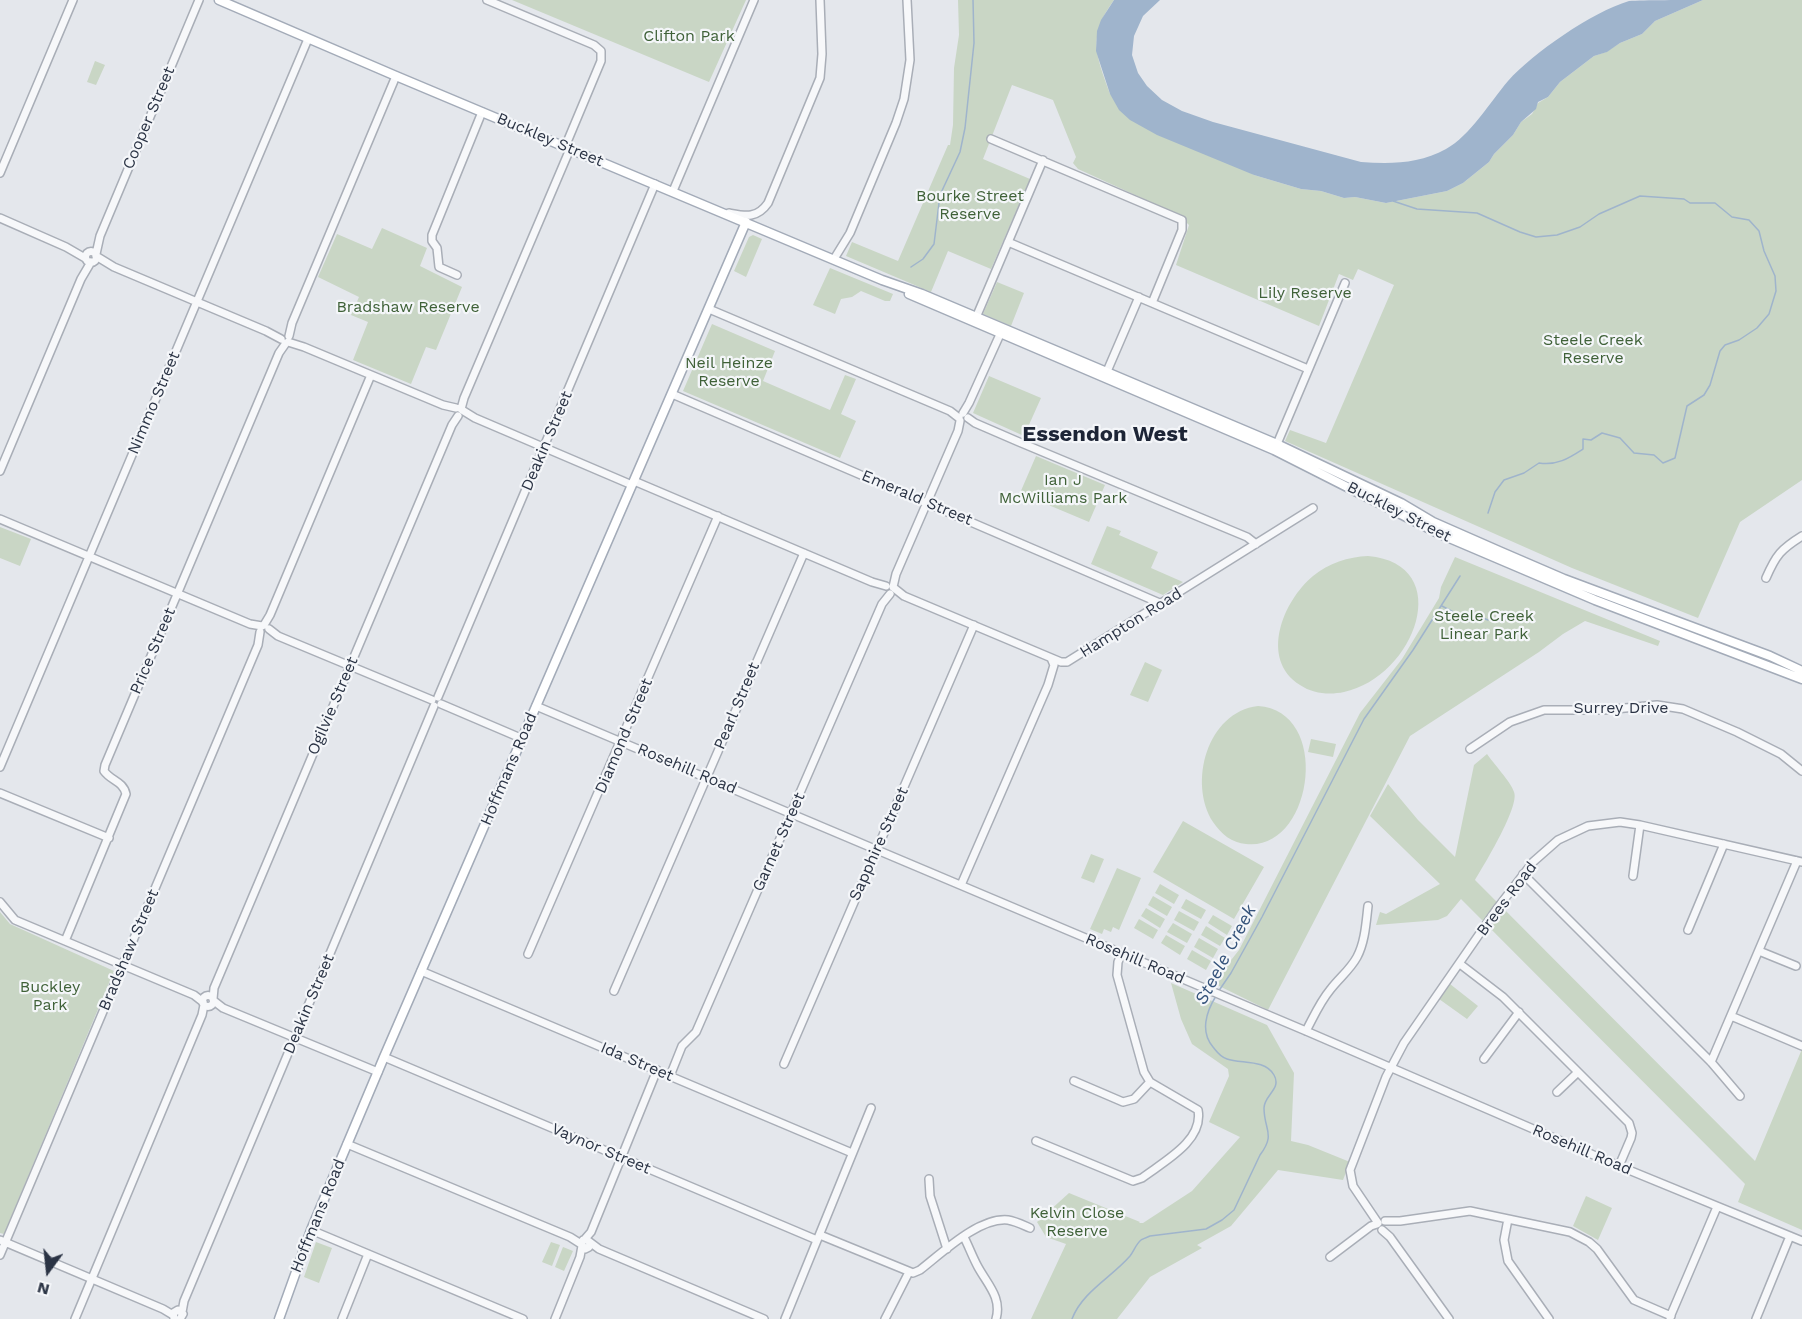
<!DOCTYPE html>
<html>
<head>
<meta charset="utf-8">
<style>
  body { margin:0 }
  #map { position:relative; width:1802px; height:1319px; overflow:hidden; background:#e4e7ec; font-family:"Work Sans",sans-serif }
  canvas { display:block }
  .north { position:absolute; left:18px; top:1241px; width:60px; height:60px; -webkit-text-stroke:4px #f4f6f9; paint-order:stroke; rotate:195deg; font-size:16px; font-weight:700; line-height:24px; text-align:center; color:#2b3445 }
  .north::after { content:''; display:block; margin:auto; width:21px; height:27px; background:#2b3445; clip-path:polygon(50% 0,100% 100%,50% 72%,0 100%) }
</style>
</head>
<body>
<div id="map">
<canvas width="1802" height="1319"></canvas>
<div class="north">N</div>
</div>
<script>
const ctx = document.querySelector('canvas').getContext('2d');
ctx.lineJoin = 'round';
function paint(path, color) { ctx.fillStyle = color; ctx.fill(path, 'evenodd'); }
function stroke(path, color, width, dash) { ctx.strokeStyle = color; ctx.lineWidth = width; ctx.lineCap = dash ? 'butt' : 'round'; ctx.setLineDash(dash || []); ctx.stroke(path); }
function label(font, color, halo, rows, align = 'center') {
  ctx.font = font + ' "Work Sans",sans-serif'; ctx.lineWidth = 4.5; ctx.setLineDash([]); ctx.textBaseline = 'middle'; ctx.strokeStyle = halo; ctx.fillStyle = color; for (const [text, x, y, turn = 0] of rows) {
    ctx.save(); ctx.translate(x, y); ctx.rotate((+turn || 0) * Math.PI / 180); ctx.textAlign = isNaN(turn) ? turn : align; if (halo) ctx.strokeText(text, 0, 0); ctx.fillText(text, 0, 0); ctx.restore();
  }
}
paint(new Path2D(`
  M512,0h234l-37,82z
  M958,0h156c-27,37 -18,54 -4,94l144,81 47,14 20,2 23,7 11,-1 31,6 61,-12 16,-8 26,-21 5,-8 19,-19 8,-13 11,-8 6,-11 10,-6 12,-15 34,-26 12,-4 14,-9 22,-9 13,-13 48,-21h99v480l-62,42 -42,96 -126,-50 -287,-127 5,-11 36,13 68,-158 -36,-16 -5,11 -14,-6 -20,52 -143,-61 13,-40 -10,-10 -101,-46 -5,-6 3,-6 -23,-57 -41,-15 -29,74 47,20 -39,90 -43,-18 -17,41 -85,-36 6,-14 46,19 50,-116h2l3,-20 1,-57 5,-33z
  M95,61l10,4 -9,20 -9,-3z
  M382,228l45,20 -7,18 42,21 -26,63 -10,-3 -15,37 -58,-24 15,-38 -17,-7 8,-18 -41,-20 19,-43 35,15z
  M753,235l9,4 -16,38 -12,-6 15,-34z
  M830,268l63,26 -3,7h-5l-24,-10 -9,6 -11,2 -6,15 -22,-9z
  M997,282l27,11 -13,33 -28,-12z
  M712,324l63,27 -12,30 67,29 15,-35 11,4 -15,35 15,7 -16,37 -157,-67z
  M989,376l52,22 -17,38 -51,-23z
  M1036,456l69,29 -16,37 -69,-29z
  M1107,526l14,5 -2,4 39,17 -7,16 32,14 -20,13 -72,-31z
  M0,527l31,12 -11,27 -20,-8z
  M1368,556c89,8 47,121 -24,136 -14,3 -31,2 -44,-7 -41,-26 -17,-84 13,-109 16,-13 35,-19 55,-20z
  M1455,557l205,84 -2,5 -73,-25 -22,13 -24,18 -129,84 -142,274 -55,-27 26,-33 121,-237 42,-54 37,-61 2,-11z
  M1145,662l17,8 -14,32 -18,-7z
  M1258,706c75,5 55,146 -12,138 -14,-1 -25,-10 -33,-22 -25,-39 -6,-110 45,-116z
  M1311,739l25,5 -3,13 -25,-5z
  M1487,754c6,9 24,28 27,38 6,14 -30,73 -39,88l280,281 47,-112v181l-64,-28 7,-18 -284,-285 -14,17 -9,4 -62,5 4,-13 6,2 54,-30 -70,-68 18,-32 30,36 37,37 19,-92z
  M1183,821l81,46 -30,52 -81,-47z
  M1091,854l13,5 -10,24 -13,-5z
  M1117,868l24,10 -22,52 -6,-3 -2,5 -7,-3 -2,5 -12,-5z
  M1160,884l19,11 -5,9 -19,-11z
  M1153,896l19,11 -5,9 -19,-11z
  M1186,899l20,11 -5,9 -20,-11z
  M1146,908l19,11 -5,9 -19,-12z
  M1179,911l20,11 -5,9 -20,-11z
  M0,912l10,12 104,47 -110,263 -4,-1z
  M1213,915l19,11 -5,9 -19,-12z
  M1139,919l19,11 -5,9 -19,-11z
  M1173,923l19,11 -5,9 -20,-11z
  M1206,926l19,12 -5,8 -19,-11z
  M1166,935l19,11 -5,9 -19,-12z
  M1199,938l19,11 -5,9 -19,-11z
  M1192,950l19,11 -5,9 -19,-11z
  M1171,983l96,42 27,48 -3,68 17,4 42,17 -7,18 -65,-10 -47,56 -34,19 5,3 -52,29 -33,42h-86l35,-75 -20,-7 -9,-15 32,-29 71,29 -1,1h4l49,-32 48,-54 -31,-15 20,-46 -1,-7 -36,-25 -11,-25z
  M1450,984l28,22 -11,13 -28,-20z
  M1586,1196l26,12 -14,32 -25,-14z
  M316,1242l16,6 -13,35 -15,-6z
  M551,1242l9,3 -8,21 -10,-4z
  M563,1247l10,4 -9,20 -9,-4z`), '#c9d6c5');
paint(new Path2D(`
  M1114,0h46l-17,16 -9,20 -2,19 6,18 9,13 15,14 20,11 31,11 148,40c30,2 58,2 85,-13 24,-13 44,-47 62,-68 25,-28 84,-69 121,-80 14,-1 57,-1 74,-1l-48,21 -13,13 -22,9 -13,9 -13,4 -34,26 -12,15 -10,5 -2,7 -15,13 -8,13 -19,19 -5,8 -26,21 -16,8 -61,12 -31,-6 -11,1 -23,-7 -20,-2 -47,-14 -97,-40 -27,-15 -11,-10 -9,-16 -14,-43 1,-20 4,-11z`), '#9fb4cc');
stroke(new Path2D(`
  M1393,201l24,8 60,4 43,19 16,5 21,-2 23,-8 19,-13 41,-18 44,3 6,4h25l17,14 17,3 10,11 5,20 11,25 1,15 -7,23 -12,14 -18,12 -14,5 -5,6 -10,34 -6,10 -17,11 -12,52 -12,5 -9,-8 -20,-2 -14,-15 -18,-5 -11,7 -8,-1v10c-14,9 -26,17 -44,14l-15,10 -20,7 -9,12 -7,21
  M911,267l12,-8 11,-15 6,-49 20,-43 5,-24 9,-85 -1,-43
  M1442,606l17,9 19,1 10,4
  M1218,992l13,-19 31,-56 102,-198 49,-69 47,-74
  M1072,1319c10,-27 40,-42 58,-63 4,-5 6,-12 11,-16 1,-1 7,-3 9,-4l56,-7 16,-9 12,-10 26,-55c16,-21 4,-25 4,-47 0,-13 18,-19 10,-33 -9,-16 -33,-11 -47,-16 -7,-2 -10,-7 -14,-12 -13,-15 -7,-35 3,-51`), '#9fb4cc', 1.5);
const minor = new Path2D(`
  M487,0l107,45 7,6v10l-36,86
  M991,139l191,81v10l-30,73
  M0,173l73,-173
  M673,191l81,-191
  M729,213c16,3 28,6 39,-10l52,-125 2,-24 -2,-54
  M0,218l66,29 19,11
  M1008,242l300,127
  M85.5 257a5.5 5.5 0 1 1 11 0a5.5 5.5 0 1 1-11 0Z
  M96,254l4,-18 99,-236
  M96,256l18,11 152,64 15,8
  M834,259l16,-26 46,-110 8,-24 6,-39 -3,-60
  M457,275l-18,-8 -2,-19 -5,-7v-6l50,-123
  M709,309l241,102 9,7
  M975,320l68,-160
  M289,336l3,-13 104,-247
  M288,342l16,5 139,58 13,3
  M1105,376l34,-79
  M672,394l490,210
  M461,409l3,-11 106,-249
  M462,410l13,8 157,67
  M963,413l6,-10 33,-73
  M968,418l7,5 44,19 228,95 9,7
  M1277,444l68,-161
  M0,471l81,-192 10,-17
  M634,481l238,101 14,4
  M0,519l250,105 12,2
  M1766,578c10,-23 15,-29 36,-42
  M893,587l3,-13 62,-143 2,-10
  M894,588l10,8 157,66h6l246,-154
  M264,625l6,-10 101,-240
  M269,629l9,7 154,64
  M438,697l217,-513
  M441,704l82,35
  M536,706l770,325 313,135 183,75
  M1470,749l40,-27 34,-12h60l53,-5 26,4 54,23 44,22 21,17
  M0,767l308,-728
  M0,793l109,45
  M1523,874l188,188 29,34
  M1633,876l7,-51
  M961,885l87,-200 6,-20 -3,-7
  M0,902l15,18 179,75 9,7
  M1688,930l36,-86
  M65,941l61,-147c-3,-13 -15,-13 -22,-23l1,-6 174,-412 7,-10
  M1759,951l37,15
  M528,954l190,-438
  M1460,964l43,33 126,126 3,10 -1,5 -12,28
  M421,971l431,182
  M614,991l190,-438
  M202.5 1001a5.5 5.5 0 1 1 11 0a5.5 5.5 0 1 1-11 0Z
  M213,999l1,-11 238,-563 6,-9
  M214,1001l9,7 155,64
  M1731,1016l71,30
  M1306,1031c8,-15 14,-29 24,-41 9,-12 20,-20 27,-33 8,-15 9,-34 11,-51
  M384,1057l433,183
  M1484,1059l35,-47
  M1711,1062l86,-201
  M784,1064l190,-439
  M670,1076l12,-30 14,-14 186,-428 8,-10
  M1074,1081l49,21 11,-3 16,-17
  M1557,1092l20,-19
  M1036,1141l97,40 9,-3c21,-16 62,-37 56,-68l-48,-28 -6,-10 -27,-97 1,-13 4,-9
  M347,1144l223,93 11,7
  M929,1179l1,17 17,53
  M1508,1219l-4,21 4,21 41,58
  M1385,1221h15l70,-10 100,21 19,10 8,7 37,51 37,16
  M1378,1223l-25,-37 -3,-16 36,-93 18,-34 92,-133 37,-48 25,-22 30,-14 32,-4 20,3 162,37
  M311,1230l212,89
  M1382,1230l8,7 59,82
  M820,1235l93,38 7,-3c22,-17 59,-53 88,-50 7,1 15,5 22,8
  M964,1237c5,10 9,21 14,30 10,18 24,31 18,52
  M0,1240l163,69 10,6
  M584,1240l7,-8 66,-162
  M590,1243l-1,4 -4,2 -4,-5 2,-4h4l12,9 165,70
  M0,1255l258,-610 2,-13
  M1330,1257l41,-31 6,-2
  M182,1312l2,-11 250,-595
  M1670,1317l47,-110
  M174,1318l-1,-5 5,-3 5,4 -3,5
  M75,1319l127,-304 2,-10
  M342,1319l26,-65
  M555,1319l25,-62 2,-11
  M785,1319l86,-211
  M885,1319l24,-47
  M1756,1319l34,-83`);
const major = new Path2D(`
  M219,0l177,76 486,204 40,14 355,150 124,59 32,19 66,29 65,28 206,77 32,15
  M909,294l365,156 166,84 155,66 207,79
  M279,1319l32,-89 73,-173 362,-835`);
stroke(minor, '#a9aeb7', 10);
stroke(major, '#a3abb8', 11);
stroke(minor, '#f7f8fa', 7);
stroke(major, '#fff', 8);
label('16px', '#3f6138', '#f4f6f9', [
  ["Clifton Park",689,36],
  ["Bourke Street",970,196],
  ["Reserve",970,214],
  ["Lily Reserve",1305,293],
  ["Bradshaw Reserve",408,307],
  ["Steele Creek",1593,340],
  ["Reserve",1593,358],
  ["Neil Heinze",729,363],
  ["Reserve",729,381],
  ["Ian J",1063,480],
  ["McWilliams Park",1063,498],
  ["Steele Creek",1484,616],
  ["Linear Park",1484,634],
  ["Buckley",50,987],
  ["Park",50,1005],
  ["Kelvin Close",1077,1213],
  ["Reserve",1077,1231]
]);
label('16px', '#2b3445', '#f4f6f9', [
  ["Cooper Street",149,118,-67],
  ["Buckley Street",550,140,23],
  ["Nimmo Street",154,403,-67],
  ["Deakin Street",547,441,-67],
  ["Emerald Street",917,498,23],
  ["Buckley Street",1399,512,27],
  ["Hampton Road",1131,623,-32],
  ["Price Street",153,651,-67],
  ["Ogilvie Street",333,706,-67],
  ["Pearl Street",737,706,-67],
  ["Surrey Drive",1621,708],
  ["Diamond Street",624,736,-67],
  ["Hoffmans Road",509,769,-67],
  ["Rosehill Road",687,769,23],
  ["Garnet Street",779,842,-66],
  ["Sapphire Street",879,844,-66],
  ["Brees Road",1507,899,-53],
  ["Bradshaw Street",129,950,-67],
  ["Rosehill Road",1135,959,23],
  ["Deakin Street",309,1004,-67],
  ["Ida Street",637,1062,23],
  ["Vaynor Street",601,1149,23],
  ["Rosehill Road",1582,1150,23],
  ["Hoffmans Road",318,1216,-68]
]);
label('italic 18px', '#34527a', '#f4f6f9', [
  ["Steele Creek",1226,955,-62]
]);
label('bold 22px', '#1d2536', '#f4f6f9', [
  ["Essendon West",1105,435]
]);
</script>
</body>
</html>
